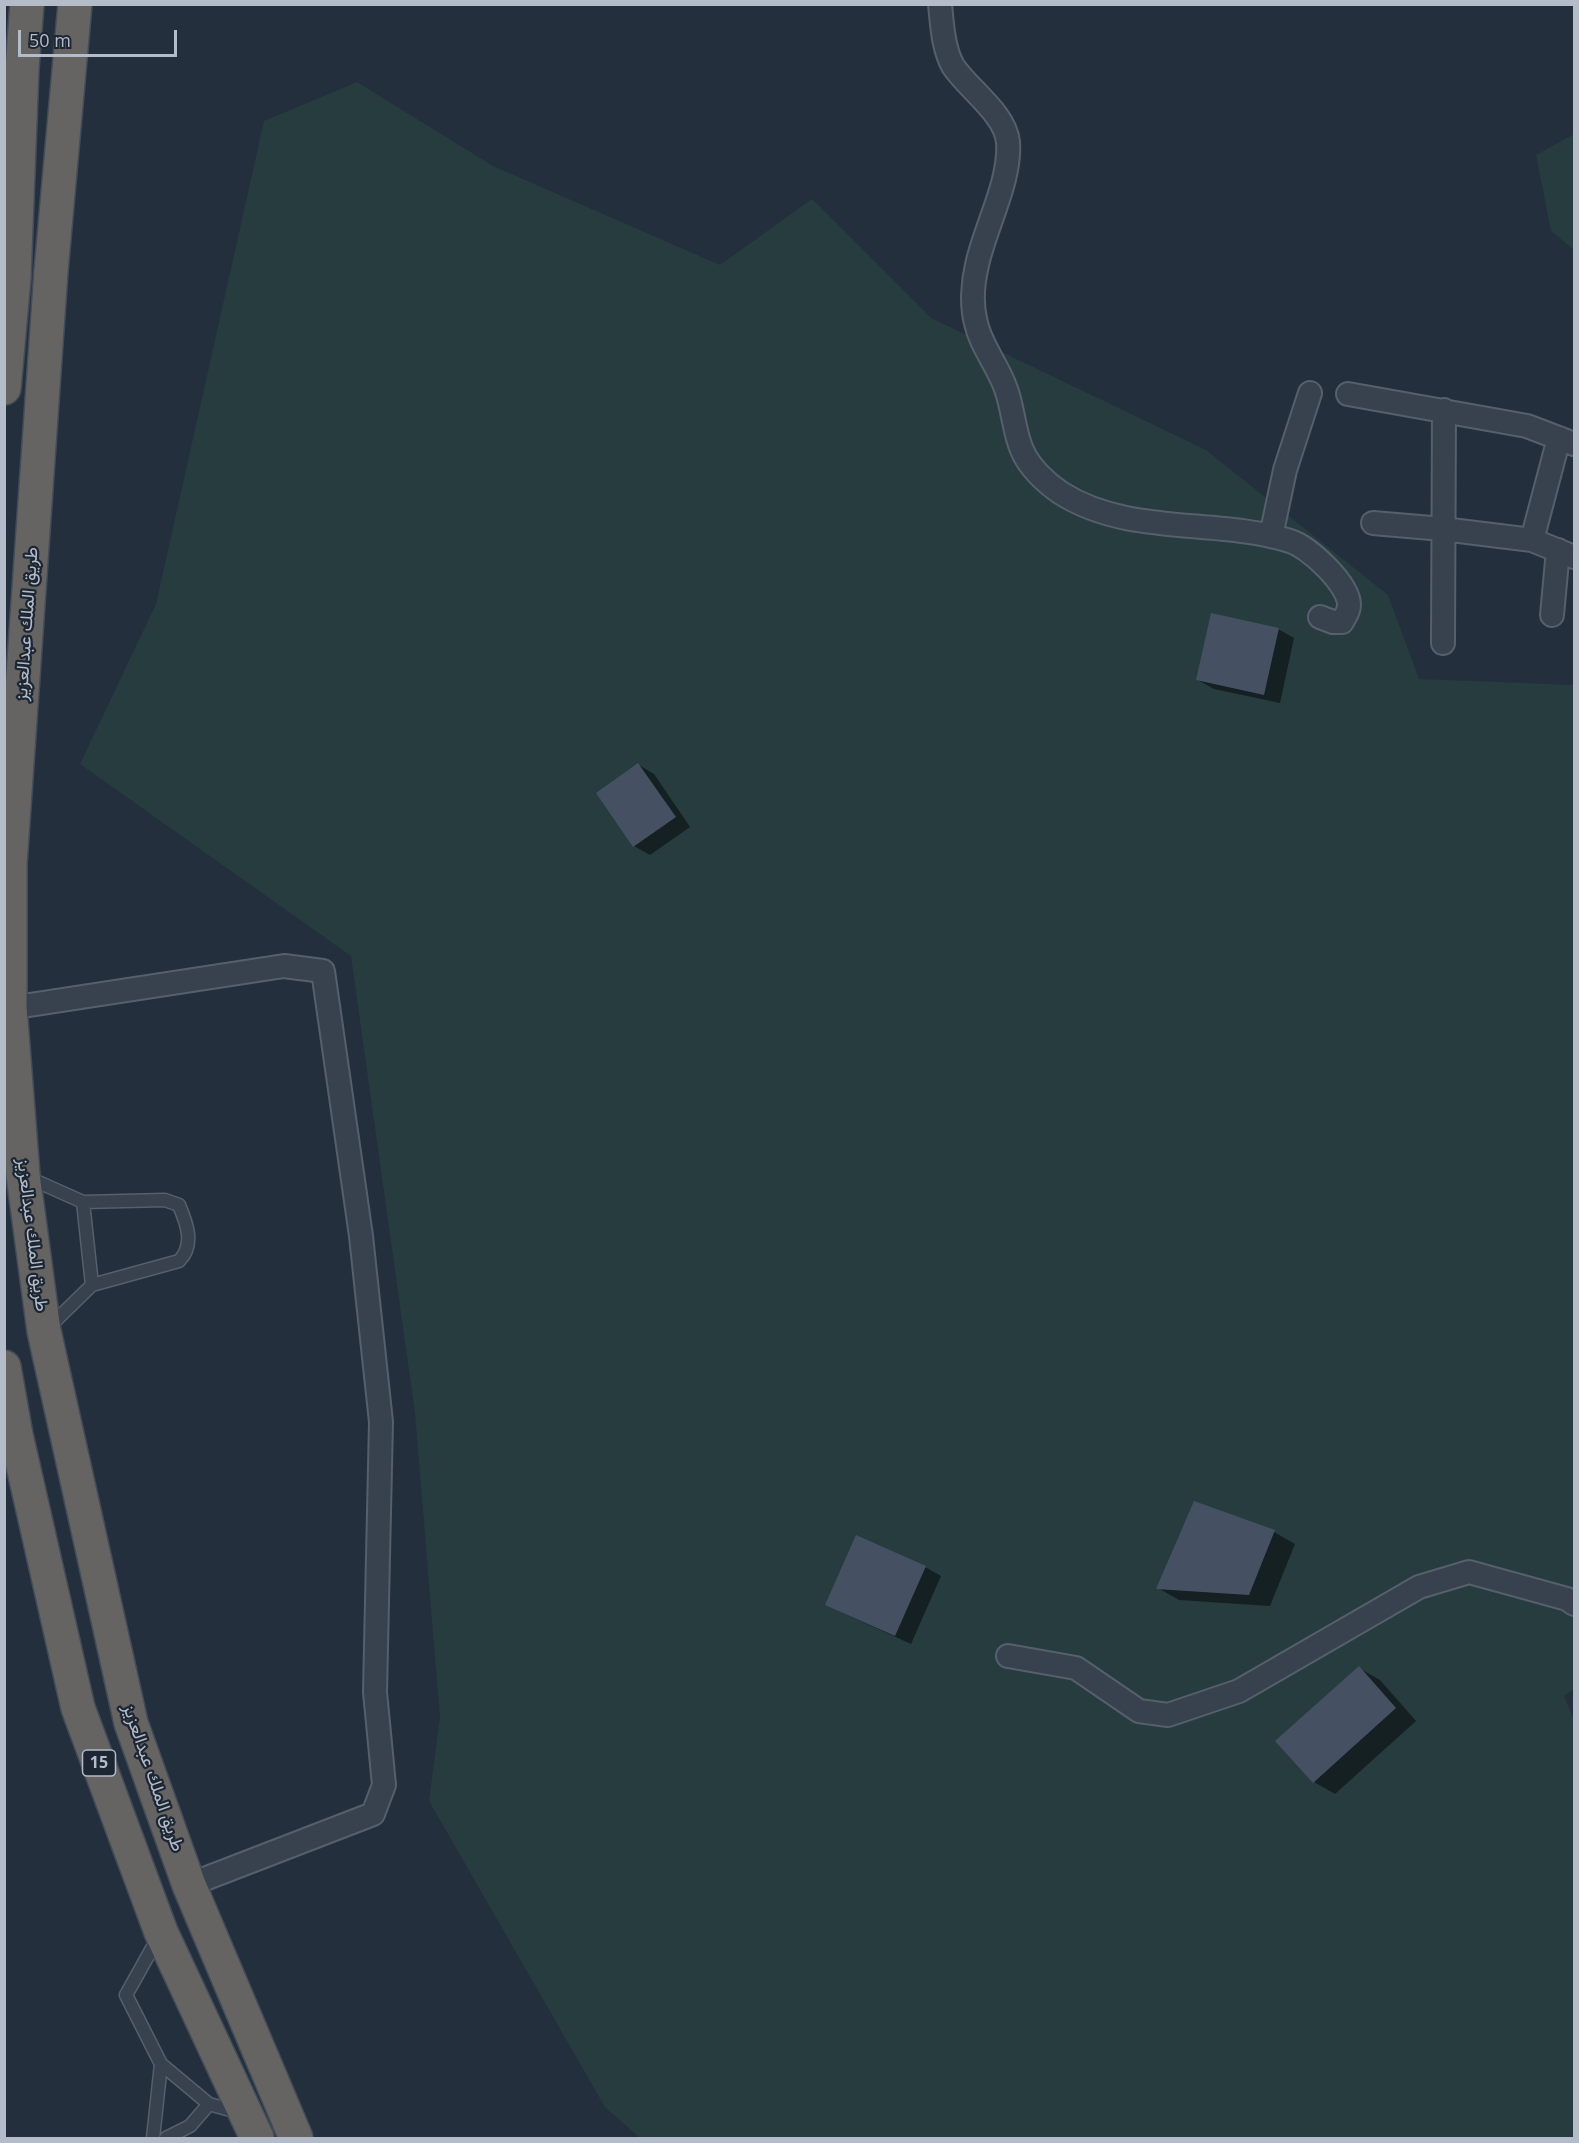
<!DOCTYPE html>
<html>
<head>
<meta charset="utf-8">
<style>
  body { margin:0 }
  #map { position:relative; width:1579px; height:2143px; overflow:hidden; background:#242f3e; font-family:"Open Sans",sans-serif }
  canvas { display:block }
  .frame { position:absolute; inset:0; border:6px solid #b4bcc9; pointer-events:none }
  .scale { position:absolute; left:18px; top:30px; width:159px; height:27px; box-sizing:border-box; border:3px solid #b4bcc9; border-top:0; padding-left:8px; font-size:18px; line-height:21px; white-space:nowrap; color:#b4bcc9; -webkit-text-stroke:4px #1d2633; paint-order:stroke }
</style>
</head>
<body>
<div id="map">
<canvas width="1579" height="2143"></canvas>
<div class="frame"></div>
<div class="scale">50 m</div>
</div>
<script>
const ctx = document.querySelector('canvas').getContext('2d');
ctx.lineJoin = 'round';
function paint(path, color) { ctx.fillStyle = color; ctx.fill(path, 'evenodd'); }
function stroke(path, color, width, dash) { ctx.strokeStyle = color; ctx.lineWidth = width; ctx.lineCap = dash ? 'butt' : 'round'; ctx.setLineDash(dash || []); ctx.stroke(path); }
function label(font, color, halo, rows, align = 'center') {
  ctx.font = font + ' "Open Sans",Vazirmatn,sans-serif'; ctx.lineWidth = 4.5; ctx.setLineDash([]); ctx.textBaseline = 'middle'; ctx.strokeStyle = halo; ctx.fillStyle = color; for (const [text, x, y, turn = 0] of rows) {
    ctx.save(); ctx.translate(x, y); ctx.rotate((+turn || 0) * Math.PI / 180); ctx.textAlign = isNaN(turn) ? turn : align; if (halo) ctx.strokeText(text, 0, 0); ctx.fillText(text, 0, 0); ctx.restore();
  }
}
paint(new Path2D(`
  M357,82l136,84 227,99 92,-66 119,119 275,132 182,145 31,84 155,6v1004l-10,7 10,24v418h-934l-35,-31 -176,-306 11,-84 -25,-304 -64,-457 -271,-192 76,-160 108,-483z
  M1574,134v116l-23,-19 -15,-76z`), '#263c3f');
paint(new Path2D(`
  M1278,629l16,9 -14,65 -66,-14 -16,-9z
  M639,765l15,9 36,53 -40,28 -16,-9z
  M1274,1532l21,12 -25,62 -91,-6 -21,-12z
  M925,1567l16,9 -30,68 -68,-31 -16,-9z
  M1359,1668l21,12 36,41 -81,73 -21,-12z`), '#0007');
paint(new Path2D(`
  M1211,613l68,15 -15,67 -68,-15z
  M638,763l38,54 -43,30 -37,-54z
  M1194,1501l81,29 -26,65 -93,-6z
  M856,1535l70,31 -31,70 -70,-31z
  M1359,1666l37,42 -83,75 -38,-42z`), '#455162');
const service = new Path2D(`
  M27,1177l56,25 82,-2 14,5c8,19 16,40 0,56l-87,24 -44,43
  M83,1202l9,83
  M159,1936l-33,59 35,69 48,40
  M153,2138l8,-74
  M166,2138l24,-12 19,-22 32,9`);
const minor = new Path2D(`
  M940,4c2,20 3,44 13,62 15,23 52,47 55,76 3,39 -23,85 -31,123 -4,17 -6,40 -1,58 5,23 22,43 30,66 7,19 8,43 16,61 7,17 24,33 39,43 67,43 156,25 229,48 19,6 59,43 59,64 0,7 -4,11 -7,17h-9l-13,-5
  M1348,394l179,32 47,18
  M1373,523l70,6 89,11 42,17
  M1271,536l14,-66 25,-77
  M1532,540l27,-102
  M1552,615l6,-65
  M1443,643l1,-233
  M10,1008l274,-42 39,5 38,265 20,186 -6,270 9,93 -11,29 -184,71
  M1008,1656l68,12 63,43 29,4 71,-24 180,-104 50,-15 98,27 7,5`);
const trunk = new Path2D(`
  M75,4l-24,267 -41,593v144l13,167 21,156 87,392 58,162 107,253
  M4,388l10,-110 8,-210 5,-64
  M4,1367l12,68 62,273 83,224 96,206`);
stroke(service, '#565f6c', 15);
stroke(minor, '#565f6c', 26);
stroke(trunk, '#434c59', 36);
stroke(service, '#38414e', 12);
stroke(minor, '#38414e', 22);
stroke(trunk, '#656462', 33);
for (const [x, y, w] of [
  [99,1763,33]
]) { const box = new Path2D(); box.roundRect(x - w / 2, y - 13, w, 26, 4.5); ctx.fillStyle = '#1d2633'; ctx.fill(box); stroke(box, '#b4bcc9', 1.5); }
label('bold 16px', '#b4bcc9', null, [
  ["15",99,1763]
]);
label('18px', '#b4bcc9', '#1d2633', [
  ["طريق الملك عبدالعزيز",27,624,-86],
  ["طريق الملك عبدالعزيز",32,1235,83],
  ["طريق الملك عبدالعزيز",153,1778,71]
]);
</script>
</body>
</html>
